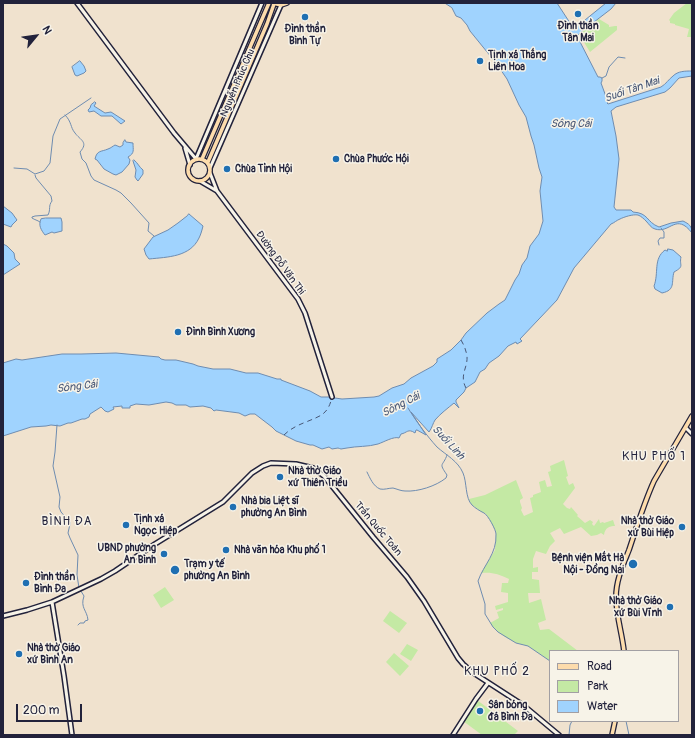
<!DOCTYPE html>
<html>
<head>
<meta charset="utf-8">
<style>
  body { margin:0 }
  #map { position:relative; width:695px; height:738px; overflow:hidden; background:#f0e2ce; font-family:Pangolin,sans-serif }
  canvas { display:block }
  .frame { position:absolute; inset:0; border:4px solid #22223b; pointer-events:none }
  .legend { position:absolute; left:549px; top:650px; width:130px; height:72px; box-sizing:border-box; background:#f7f3e8; border:1px solid #a29fa3; margin:0; padding:5px 7px; list-style:none; font-size:12px; color:#22223b }
  .legend li { display:flex; align-items:center; gap:8px; height:20px }
  .legend b { width:20px; border:1px solid #a29fa3 }
  .north { position:absolute; left:16px; top:16px; width:40px; height:40px; -webkit-text-stroke:3px #f7f3e8; paint-order:stroke; rotate:61deg; font-size:11px; font-weight:700; line-height:16px; text-align:center; color:#22223b }
  .north::after { content:''; display:block; margin:auto; width:14px; height:18px; background:#22223b; clip-path:polygon(50% 0,100% 100%,50% 72%,0 100%) }
  .scale { position:absolute; left:16px; top:704px; width:66px; height:18px; box-sizing:border-box; border:2px solid #22223b; border-top:0; padding-left:5px; font-size:12px; line-height:14px; white-space:nowrap; color:#22223b; -webkit-text-stroke:3px #f7f3e8; paint-order:stroke }
</style>
</head>
<body>
<div id="map">
<canvas width="695" height="738"></canvas>
<div class="frame"></div>
<ul class="legend">
<li><b style="height:5px;background:#fddcac"></b>Road</li>
<li><b style="height:11px;background:#c4e9a4"></b>Park</li>
<li><b style="height:11px;background:#a0d3fe"></b>Water</li>
</ul>
<div class="north">N</div>
<div class="scale">200 m</div>
</div>
<script>
const ctx = document.querySelector('canvas').getContext('2d');
ctx.lineJoin = 'round';
function paint(path, color) { ctx.fillStyle = color; ctx.fill(path, 'evenodd'); }
function stroke(path, color, width, dash) { ctx.strokeStyle = color; ctx.lineWidth = width; ctx.lineCap = dash ? 'butt' : 'round'; ctx.setLineDash(dash || []); ctx.stroke(path); }
function label(font, color, halo, rows, align = 'center') {
  ctx.font = font + ' Pangolin,sans-serif'; ctx.lineWidth = 3; ctx.setLineDash([]); ctx.textBaseline = 'middle'; ctx.strokeStyle = halo; ctx.fillStyle = color; for (const [text, x, y, turn = 0] of rows) {
    ctx.save(); ctx.translate(x, y); ctx.rotate((+turn || 0) * Math.PI / 180); ctx.textAlign = isNaN(turn) ? turn : align; if (halo) ctx.strokeText(text, 0, 0); ctx.fillText(text, 0, 0); ctx.restore();
  }
}
paint(new Path2D(`
  M687,3h5v34h-5l2,-8 -14,-4v-1l-5,-1v-2l-1,-1 5,-7z
  M599,19l10,6v2l6,-1h2v4l-27,22 -11,-18z
  M564,460l4,16 -2,1 3,8 4,-2 2,5 -12,16 4,4 3,1 1,-2 7,8 -1,1 8,7 5,-3 3,2 -1,2 2,2 5,-7 1,4 3,-1 1,1 9,-3 2,6c-6,0 -10,2 -11,9l-3,-2 -4,2 -6,1 -10,-9 -17,7 -4,-6 -10,5 5,8 -5,5 -4,8 -10,-3 -3,8v9l5,-1v5h-6v7l7,1 1,13h-12l1,10 12,-4 5,21 -8,3 2,7 9,-1 29,22h-28v10l-22,-15 -12,-3 -11,-6 -7,-5 -5,-5 -3,-4 9,-5 -2,-6 6,-2v-2l-7,2 -1,-4 13,-4v-9l-7,-1 1,-9h6l1,-4c-11,-5 -16,-7 -28,-6l14,-23 1,-18 -8,-15 -3,-4 -4,-1 -10,-8 -2,-5 16,-4 31,-15 7,18 -3,2v2l2,6 -1,2 3,6 9,-4 -3,-14 3,-1v-2l8,-3 -2,-10 6,-2 2,7 5,-1 -4,-14 3,-1 -1,-5z
  M165,587l9,13 -13,8 -8,-13z
  M390,611l17,12 -8,10 -16,-12z
  M407,644l11,6 -7,11 -11,-7z
  M394,653l15,13 -9,10 -14,-14z
  M477,700l41,31 -4,4h-32l-19,-14z`), '#c4e9a4');
const water = new Path2D(`
  M445,3h112l15,23h4l9,-6 21,-17h10l-5,6 -30,23 -4,4 21,41h2l2,1v3l-1,2 7,19 -1,1 1,1 53,-17c5,-3 8,-8 12,-11 5,-5 12,-5 19,-5v5l-13,2 -9,10 -5,4 -49,15 -5,4 5,25 3,23 -5,48 2,3h15l2,2c16,1 13,10 26,15l12,-4 12,-2c6,3 9,5 9,12 -16,-21 -22,1 -37,-4 -4,-1 -6,-5 -9,-8 -2,-2 -5,-5 -8,-6 -5,-1 -14,2 -18,4 -3,1 -6,4 -9,5l-37,44 -17,32 -37,39 2,2 -5,3 -1,-2 -8,4 -9,10 -10,7 -4,6 -5,3 -5,10 -9,6 -2,4 -8,8v2l3,6 -5,-5c-6,5 -14,11 -19,17 -2,3 -3,8 -6,12l-18,-20 15,23 -9,-5h-1l-1,3c-7,-5 -8,0 -14,1l-2,4c-5,-2 -15,4 -21,6 -10,3 -21,2 -31,4 -2,0 -4,1 -6,1 -1,0 -2,-1 -3,-1 -2,0 -4,1 -6,1l-3,-2 -7,2 -9,-4h-3l-14,-4 -20,-10 -4,-4 -17,-13h-5l-5,2 -6,-3 -23,-3 -2,1 -3,-3 -8,-2 -13,1 -4,-2h-10l-4,-2 -6,-1 -17,3 -13,-1 -6,2v2h-8v-2l-9,1 1,2 -6,3 -3,-1 -4,-4 -11,7 -1,3 -4,2h-3l-11,4h-3l-8,3 -9,-1 -5,1 -15,1 -28,9v-73l13,-4 6,1 40,-6h19l35,-1 43,4 2,2 4,1h11l17,4 5,2 15,3h17l16,4h12l19,6h4v1l29,11 11,6h11l3,1 7,1 32,-2 5,-1 13,-8 12,-4 7,-6 22,-12 4,-4v-3l14,-9 10,-10 5,-7 21,-20 12,-9 6,-4 10,-20 4,-6 3,-9 5,-7 3,-12 9,-12 4,-13 -3,-30 2,-14 -3,-9 -5,-23 -3,-9 -5,-19 -7,-12 -12,-26 -11,-16 -26,-32 -3,-6 -6,-7 -5,-2 -4,-8z
  M80,61l4,5 2,5 -2,2 -7,3 -2,-1 -3,-8z
  M95,102l1,1 -2,3 11,7 6,-1 14,9 -4,3 -9,-8h-11l-7,-5 -5,1 -1,-2 2,-2 1,-3z
  M125,140l1,2 7,1c0,7 2,10 -5,14l2,3 -1,4 -7,8 -6,3 -3,-1 -9,-5 -7,-9 -2,-1c2,-9 6,-7 13,-10 3,-1 5,-3 7,-4l5,2 3,-2v-2z
  M134,160c4,3 5,7 9,10v4l-5,7 -1,-1 -2,-3 1,-7 -3,-9z
  M3,206l9,7 5,7 -5,5 -1,2 -8,-3z
  M189,214l14,12c-1,4 -2,8 -4,12 -9,19 -31,19 -50,21l-3,-4 -2,-6 9,-12 15,-7 10,-7 9,-7z
  M46,218h15l1,4v9l-8,2 -2,-1 -7,3c-4,-5 -7,-10 -4,-16z
  M3,244l4,2 7,7 1,6 5,5 -17,11z
  M668,249l5,1 8,7c-2,9 4,9 -7,15 -3,10 2,18 -12,21l-7,-4 -1,-3c5,-13 -1,-27 11,-36l2,1z`);
paint(water, '#a0d3fe');
stroke(water, '#6e8cb0', 1);
stroke(new Path2D(`
  M602,78l4,-2 3,-9 9,-10 7,1
  M65,115c7,7 5,12 10,18 5,7 14,9 5,19l2,7 4,4 5,13 3,4 22,10 5,3 10,10 18,20 -1,8 6,5
  M14,168l13,1 8,5 9,-3 6,-8 3,-27 7,-17 31,-21
  M35,175l1,3 15,18 1,5c-4,5 -1,8 -4,14l-13,1 -3,1v1c3,2 5,2 8,4
  M659,245l-1,-4 2,-3h4v-6l-3,-4
  M408,408c8,13 19,28 29,39 9,8 21,14 26,26 4,9 2,25 9,32 3,3 8,6 12,8 4,2 12,17 12,21 1,20 -12,30 -18,47l7,23v10l8,13 5,5 18,11 12,3 22,15
  M57,425l-2,27 -2,14 7,31 -1,10 2,5 9,10v2l-2,9 2,5 8,17 -1,20 2,13 5,8c-4,12 3,14 4,24l-3,1 -1,2h-4l-2,2
  M367,472c3,6 6,14 13,17 4,1 9,-1 13,-1 4,1 8,3 12,3 13,1 31,-5 41,-13l1,-3c-9,-13 -4,-8 0,-20
  M626,721l3,14
  M569,735l1,-10 2,-4`), '#6e8cb0', 1);
stroke(new Path2D(`
  M461,340c3,5 5,10 6,16 1,12 -8,19 -1,32
  M284,435c6,-6 14,-10 22,-13 14,-6 22,-7 26,-25`), '#485776', 1, [5, 4]);
const secondary = new Path2D(`
  M77,3l97,130 22,26 66,-156
  M185,148l5,17
  M210,168l71,-163
  M210,173l7,18 81,108 7,14 27,84
  M200,181l17,10
  M686,428l6,6
  M52,602l12,74 8,59
  M3,616l24,-6 25,-8 49,-23 14,-8 40,-27 68,-42 29,-29 11,-7 8,-3 25,1 17,4 11,8 49,61 34,40 17,24 34,57 5,6 9,8 51,33 36,30
  M453,735l23,-36 12,-16`);
const primary = new Path2D(`
  M273,3l8,2 6,-2
  M188 170a11 11 0 1 1 22 0a11 11 0 1 1-22 0Z
  M202,159l67,-156
  M208,162l59,-138 7,-20
  M624,651c-2,-18 -8,-36 -8,-54 0,-17 7,-32 13,-47 8,-24 15,-47 25,-69l38,-65
  M612,735l3,-14`);
stroke(secondary, '#22223b', 6);
stroke(primary, '#22223b', 6);
stroke(secondary, '#f7f3e8', 3);
stroke(primary, '#fddcac', 3.5);
for (const [x, y, r, color] of [
  [578,14,4,"#1f6fb2"],
  [305,17,4,"#1f6fb2"],
  [480,61,4,"#1f6fb2"],
  [336,159,4,"#1f6fb2"],
  [227,169,4,"#1f6fb2"],
  [178,332,4,"#1f6fb2"],
  [280,477,4,"#1f6fb2"],
  [233,507,4,"#1f6fb2"],
  [126,525,4,"#1f6fb2"],
  [682,527,4,"#1f6fb2"],
  [226,550,4,"#1f6fb2"],
  [164,554,4,"#1f6fb2"],
  [633,564,5,"#1f6fb2"],
  [175,570,5,"#1f6fb2"],
  [26,583,4,"#1f6fb2"],
  [670,607,4,"#1f6fb2"],
  [19,654,4,"#1f6fb2"],
  [480,711,4,"#1f6fb2"]
]) { const dot = new Path2D(); dot.arc(x, y, r, 0, 2 * Math.PI); ctx.fillStyle = color; ctx.fill(dot); stroke(dot, '#f7f3e8', 1.5); }
label('bold 10px', '#22223b', '#f7f3e8', [
  ["Đình thần",578,26,"center"],
  ["Tân Mai",578,38,"center"],
  ["Đình thần",305,29,"center"],
  ["Bình Tự",305,41,"center"],
  ["Tịnh xá Thắng",488,55],
  ["Liên Hoa",488,67],
  ["Chùa Phước Hội",344,159],
  ["Chùa Tỉnh Hội",235,169],
  ["Đình Bình Xương",186,332],
  ["Nhà thờ Giáo",288,471],
  ["xứ Thiên Triều",288,483],
  ["Nhà bia Liệt sĩ",241,501],
  ["phường An Bình",241,513],
  ["Tịnh xá",134,519],
  ["Ngọc Hiệp",134,531],
  ["Nhà thờ Giáo",674,521,"right"],
  ["xứ Bùi Hiệp",674,533,"right"],
  ["UBND phường",156,548,"right"],
  ["An Bình",156,560,"right"],
  ["Nhà văn hóa Khu phố 1",234,550],
  ["Bệnh viện Mắt Hà",624,558,"right"],
  ["Nội - Đồng Nai",624,570,"right"],
  ["Trạm y tế",184,564],
  ["phường An Bình",184,576],
  ["Đình thần",34,577],
  ["Bình Đa",34,589],
  ["Nhà thờ Giáo",662,601,"right"],
  ["xứ Bùi Vĩnh",662,613,"right"],
  ["Nhà thờ Giáo",27,648],
  ["xứ Bình An",27,660],
  ["Sân bóng",488,705],
  ["đá Bình Đa",488,717]
], 'left');
label('10px', '#22223b', '#f7f3e8', [
  ["Nguyễn Phúc Chu",238,83,-67],
  ["Đường Đỗ Văn Thi",280,263,54],
  ["Trần Quốc Toản",378,529,50]
]);
label('italic 11px', '#485776', '#f7f3e8', [
  ["Suối Tân Mai",632,90,-19],
  ["Sông Cái",571,124],
  ["Sông Cái",77,387,-7],
  ["Sông Cái",401,405,-27],
  ["Suối Linh",448,443,47]
]);
ctx.letterSpacing = '1px';
label('12px', '#22223b', '#f7f3e8', [
  ["KHU PHỐ 1",654,457],
  ["BÌNH ĐA",67,522],
  ["KHU PHỐ 2",497,672]
]);
ctx.letterSpacing = '0px';
</script>
</body>
</html>
